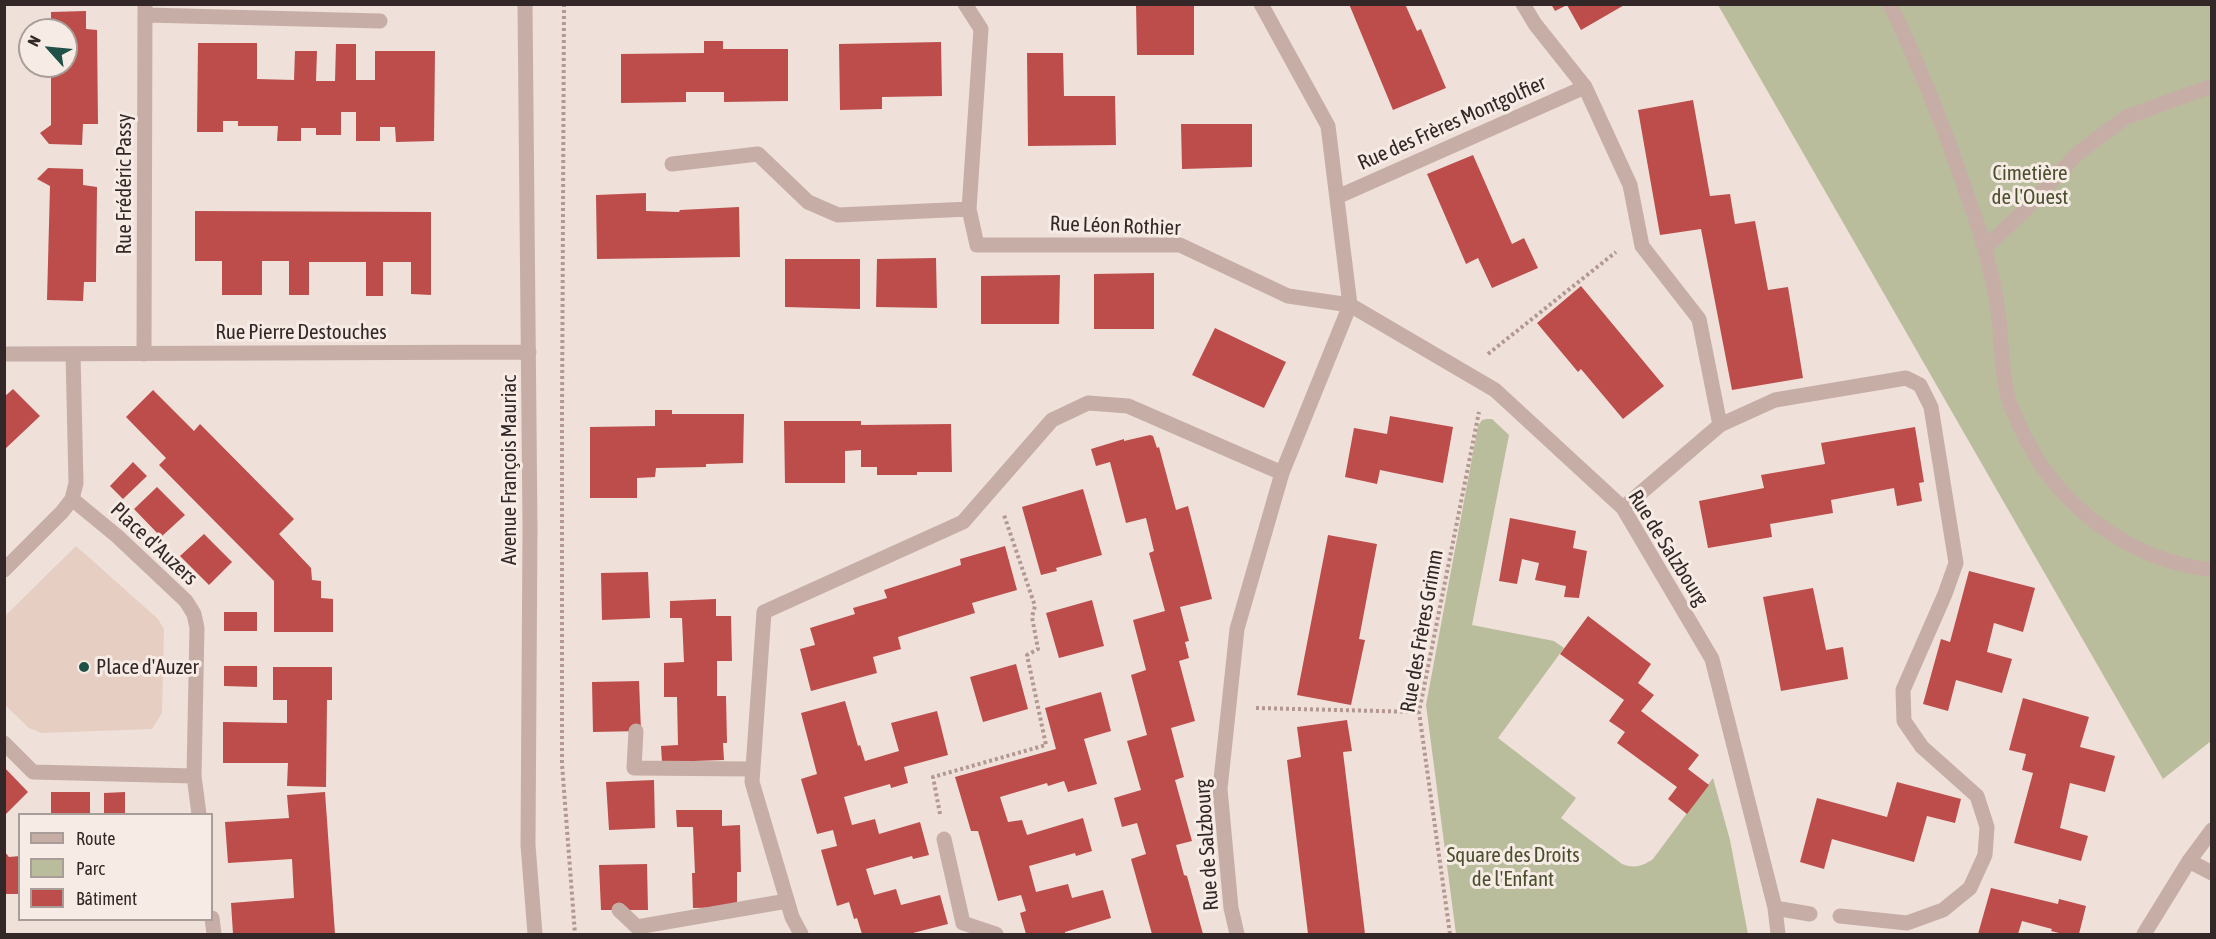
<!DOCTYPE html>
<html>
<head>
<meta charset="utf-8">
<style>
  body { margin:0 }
  #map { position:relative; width:2216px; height:939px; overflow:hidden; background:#efe0da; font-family:"Asap Condensed",sans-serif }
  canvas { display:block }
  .frame { position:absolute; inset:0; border:6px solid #332827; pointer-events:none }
  .legend { position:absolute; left:18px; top:813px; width:195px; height:108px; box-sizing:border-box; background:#f7ebe5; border:2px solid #a99d99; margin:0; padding:8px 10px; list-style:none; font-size:18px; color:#332827 }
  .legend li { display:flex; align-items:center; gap:12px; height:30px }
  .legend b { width:30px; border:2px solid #a99d99 }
  .north { position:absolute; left:18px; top:18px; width:60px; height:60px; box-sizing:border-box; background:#f7ebe5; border:2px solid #a99d99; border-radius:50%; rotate:297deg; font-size:16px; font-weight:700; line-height:24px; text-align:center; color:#332827 }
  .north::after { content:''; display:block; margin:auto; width:21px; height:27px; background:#205149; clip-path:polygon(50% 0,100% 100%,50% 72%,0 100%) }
</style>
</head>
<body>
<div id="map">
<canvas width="2216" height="939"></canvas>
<div class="frame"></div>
<ul class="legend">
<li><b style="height:8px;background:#c6aea7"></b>Route</li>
<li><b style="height:16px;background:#b9bd9b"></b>Parc</li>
<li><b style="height:16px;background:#bc4d4b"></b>Bâtiment</li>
</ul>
<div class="north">N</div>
</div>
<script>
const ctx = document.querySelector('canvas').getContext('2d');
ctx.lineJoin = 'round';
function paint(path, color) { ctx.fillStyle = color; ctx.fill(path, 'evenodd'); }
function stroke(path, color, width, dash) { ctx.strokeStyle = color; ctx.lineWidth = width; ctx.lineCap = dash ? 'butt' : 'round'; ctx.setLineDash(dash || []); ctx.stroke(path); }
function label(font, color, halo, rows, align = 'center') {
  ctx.font = font + ' "Asap Condensed",sans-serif'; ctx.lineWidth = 6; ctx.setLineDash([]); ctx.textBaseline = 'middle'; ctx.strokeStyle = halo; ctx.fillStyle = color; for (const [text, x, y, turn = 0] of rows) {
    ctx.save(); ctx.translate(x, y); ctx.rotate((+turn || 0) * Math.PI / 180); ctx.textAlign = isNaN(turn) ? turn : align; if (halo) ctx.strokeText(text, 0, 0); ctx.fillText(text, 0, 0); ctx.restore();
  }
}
paint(new Path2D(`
  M1718,5h493v736l-48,38z
  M1487,419h5l17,16 -37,190 82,16 10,7 -66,90 78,60 -15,20 61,46c12,5 21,2 31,-5l60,-81 17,62 18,94h-292l-30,-229 52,-279 4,-6z`), '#b9bd9b');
paint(new Path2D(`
  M76,546l82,73 6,10 -2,84 -10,16 -110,4 -13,-5 -24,-23v-89z`), '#e6cec2');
paint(new Path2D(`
  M1136,4h58v51h-57z
  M1349,4h56l12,27 4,-2 25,59 -53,22z
  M1551,4h75l-45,26 -14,-25 -12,6z
  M86,11v18l11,1 1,94h-15l-1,21 -33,-1 -9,-11 11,-8v-59h15v-36h-15v-18z
  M704,41h19v8h65v52l-64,1v-10h-38v10l-65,1v-49l83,-1z
  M941,42l1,54 -60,1v12l-42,1 -1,-66z
  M198,43h59v36l37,1 1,-29h22l-1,30h19l1,-37h20v36h19v-29h60l-1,90 -38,1 -1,-15h-15v14h-24v-29h-15v23h-25v-7h-15v13h-24l1,-15h-40v-5h-15v11h-26z
  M1027,53h36l1,43h51l1,49 -88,1z
  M1693,100l17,96 20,-2 5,30 20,-3 13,69 20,-3 15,91 -71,12 -31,-161 -41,6 -22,-125z
  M1181,124h71v43l-70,2z
  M1473,155l39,89 12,-6 14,30 -46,20 -14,-30 -12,6 -39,-90z
  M48,168l35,1v16l14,2 -1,95h-12l-1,19 -36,-1 3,-114 -13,-7z
  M646,193v18l33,1 1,-2 59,-3 1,50 -143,2 -1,-64z
  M195,211l236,1v83l-20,-1v-32h-28v34h-17v-34h-57v33h-20v-34h-27v34h-40v-34h-27z
  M936,258l1,50 -61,-1 1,-48z
  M785,259h75v50l-75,-2z
  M1154,273v56h-60v-55z
  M1060,275l-1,49h-78v-48z
  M1581,286l83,100 -41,33 -42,-50 -3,3 -41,-49z
  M1215,328l71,34 -22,46 -72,-33z
  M13,389l27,27 -36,34v-53z
  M153,390l41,41 6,-7 94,95 -15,15 32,34 1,12 9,1v17l12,1v33h-59v-51l-115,-116 7,-7 -40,-41z
  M655,410h17v4h72l-1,49 -37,1v3l-50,1 -1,9 -18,1v20h-47v-71l65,-1z
  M1390,416l63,11 -10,56 -63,-13 -3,14 -32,-7 9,-49 33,6z
  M784,421h77v4l90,-1 1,48h-35v3h-40v-8h-16v-17l-16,1v32h-60z
  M1915,427l9,55 -5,1 3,18 -25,5 -3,-18 -63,12 2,13 -63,11 2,13 -64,11 -9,-47 65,-13 -3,-13 64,-11 -4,-21z
  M1150,435l3,1 4,12 2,-1 17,63 12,-4 24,93 -32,8 9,34 -4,1 4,16 -10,3 16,60 -24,7 13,49 -9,3 17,61 -16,4 8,30 3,1 16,58h-51l-21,-75 15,-5 -9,-31 -15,4 -8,-29 27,-8 -14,-49 20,-6 -16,-60 15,-5 -13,-50 32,-9 -16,-58 5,-2 -8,-33 -20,5 -16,-61 -14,4 -5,-17 33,-10v2z
  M133,462l14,14 -24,23 -13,-13z
  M157,487l28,28 -24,22 -27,-28z
  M1083,489l19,66 -46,13 1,3 -16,4 -19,-68z
  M1510,518l66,13 -3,17 14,3 -8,47 -15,-1 2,-11 -31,-6 4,-17 -17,-4 -5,25 -18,-3z
  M204,534l28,28 -23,23 -29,-29z
  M1328,535l49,9 -18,95 6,1 -14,65 -54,-10z
  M1005,546l12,44 -45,13 3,10 -77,24 3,12 -28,8 4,16 -66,18 -11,-42 15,-4 -5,-17 45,-14 -2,-6 34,-10 -3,-8 77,-25 -1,-6z
  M1969,571l66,17 -12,44 -29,-9 -7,29 25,7 -10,34 -46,-13 -8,31 -25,-7 18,-65 9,3z
  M648,572l2,46 -48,2 -1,-47z
  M1813,588l13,62 17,-3 5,32 -67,12 -18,-94z
  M716,599v17h15l1,45h-15v35h9l1,47h-4l1,17 -62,2 -1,-16 17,-1 -1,-48h-13v-34l20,-1 -2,-44h-12v-17z
  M1092,600l12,46 -45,12 -13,-45z
  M224,612h33v19h-33z
  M1588,616l63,48 -13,19 16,12 -13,16 58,44 -11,14 21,16 -22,29 -19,-15 9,-12 -60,-44 8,-11 -16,-11 15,-21 -64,-46z
  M1016,664l12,45 -45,13 -13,-45z
  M224,666h33v21l-33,-1z
  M273,667h59v33h-5l-1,87 -39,-1 1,-23h-65v-41l64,1v-23h-14z
  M639,681l2,50 -48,1 -1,-50z
  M1101,692l10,39 -27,8 13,45 -29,8 -4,-11 -16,5 -1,-3 -47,14 8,25 14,-2 5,15 56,-17 9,33 -16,5 -1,-3 -46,13 7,26 32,-8 4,14 31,-8 8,28 -46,14v2h-39l-6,-21 6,-2 -5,-16 -23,6 -20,-70h-7l-16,-54 101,-28 -11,-41z
  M2023,698l66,19 -9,30 35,9 -10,36 -35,-9 -10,45 28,8 -7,25 -67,-18 19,-70 -11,-3 4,-16 -17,-4z
  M845,701l13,45 2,-1 5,16 34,-10 -8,-28 46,-12 11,44 -44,12 4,16 -17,5 -1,-4 -46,13 8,28 23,-6 4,15 41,-12 9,33 -16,4 -1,-3 -46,13 8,26 22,-6 5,16 39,-10 8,29 -39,10h-47l-5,-16 -3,1 -5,-17 -12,4 -16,-56 16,-4 -4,-16 -16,4 -16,-55 16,-5 -16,-61z
  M1347,720l5,31 -9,1 22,182h-57l-21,-174 14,-3 -4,-30z
  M4,767l24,25 -24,24z
  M654,780l1,48 -46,2 -3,-48z
  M1897,782l64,17 -6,24 -28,-7 -13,46 -82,-23 -8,30 -24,-7 17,-64 70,19z
  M51,792h39v22h-39z
  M125,792v22h-21v-21z
  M325,792l10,142h-102l-2,-31 63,-5 -2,-39 -64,4 -3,-41 64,-4 -2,-23z
  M676,810h46v16l18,-1 1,47h-4v35l-44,1 -1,-35h3l-2,-46h-16z
  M5,852l4,5 11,-1v38h-15z
  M647,864l1,46h-47l-2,-45z
  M1991,888l67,16 1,-5 27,7 -7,28h-16l-12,-3 1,-2 -30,-8 -4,13h-40z`), '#bc4d4b');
stroke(new Path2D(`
  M564,4l-2,414v346l13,170
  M1488,354l128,-102
  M1256,708l163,4
  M940,814l-7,-37 113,-32 -19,-90 11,-6 -6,-32 3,-11 -31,-91
  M1450,934l-31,-222 60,-300`), '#b29891', 4, [3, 3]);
stroke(new Path2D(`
  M525,4l5,524 -2,317 7,89
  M965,4l16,25 -12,180 8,36h203l108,51 62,9 145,85 128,118 89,151 63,249 3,26
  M1523,4l12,20 50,63 45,98 12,61 57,73 21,106 -97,83
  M1890,4c29,61 54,122 75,185 7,20 15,40 20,61 5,20 11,41 13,62 4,29 3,61 11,90 3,8 8,17 11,25 35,77 107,133 192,143
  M146,15l234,6
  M672,164l86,-10 50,48 30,13 131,-6
  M1337,197l248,-110
  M1985,248l39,-37 54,-58 48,-36 86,-31
  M4,354l525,-2
  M144,354l1,-350
  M1720,425l55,-25 131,-22 14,7 11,22 25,156 -11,31 -42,96 1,31 18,26 55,49 10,31 -2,28 -15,33 -27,22 -36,13 -67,-7
  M4,570l58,-58 10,-13 4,-16 -3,-129
  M636,731l-2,37 118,1
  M4,743l29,29 161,4 3,-148 -3,-14 -8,-13 -69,-65 -45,-37
  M194,776l5,38
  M944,839l19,84 33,11
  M2189,861l23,12
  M1775,908l35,6
  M619,910l18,17 150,-26
  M212,918l2,16
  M801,934l-9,-17 -40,-135 12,-170 199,-90 89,-102 36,-17 40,3 154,67
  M1237,934l-6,-26 -11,-119 17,-160 45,-156 68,-168 -22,-179 -67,-122
  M2144,934l45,-73 23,-31`), '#c6aea7', 15);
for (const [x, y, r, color] of [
  [84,667,6,"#205149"]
]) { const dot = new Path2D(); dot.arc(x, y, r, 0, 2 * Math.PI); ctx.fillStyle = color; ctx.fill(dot); stroke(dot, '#f7ebe5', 2); }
label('21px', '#332827', '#f7ebe5', [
  ["Rue des Frères Montgolfier",1452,123,-24],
  ["Rue Frédéric Passy",124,184,-90],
  ["Rue Léon Rothier",1115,226,2],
  ["Rue Pierre Destouches",301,332],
  ["Avenue François Mauriac",509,470,-90],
  ["Place d'Auzers",154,544,43],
  ["Rue de Salzbourg",1668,548,58],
  ["Rue des Frères Grimm",1422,631,-80],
  ["Rue de Salzbourg",1207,845,-94]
]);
label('21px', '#4a4f2d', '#f7ebe5', [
  ["Cimetière",2030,173],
  ["de l'Ouest",2030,197],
  ["Square des Droits",1513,855],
  ["de l'Enfant",1513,879]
]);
label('21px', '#332827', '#f7ebe5', [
  ["Place d'Auzer",96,667]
], 'left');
</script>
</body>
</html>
